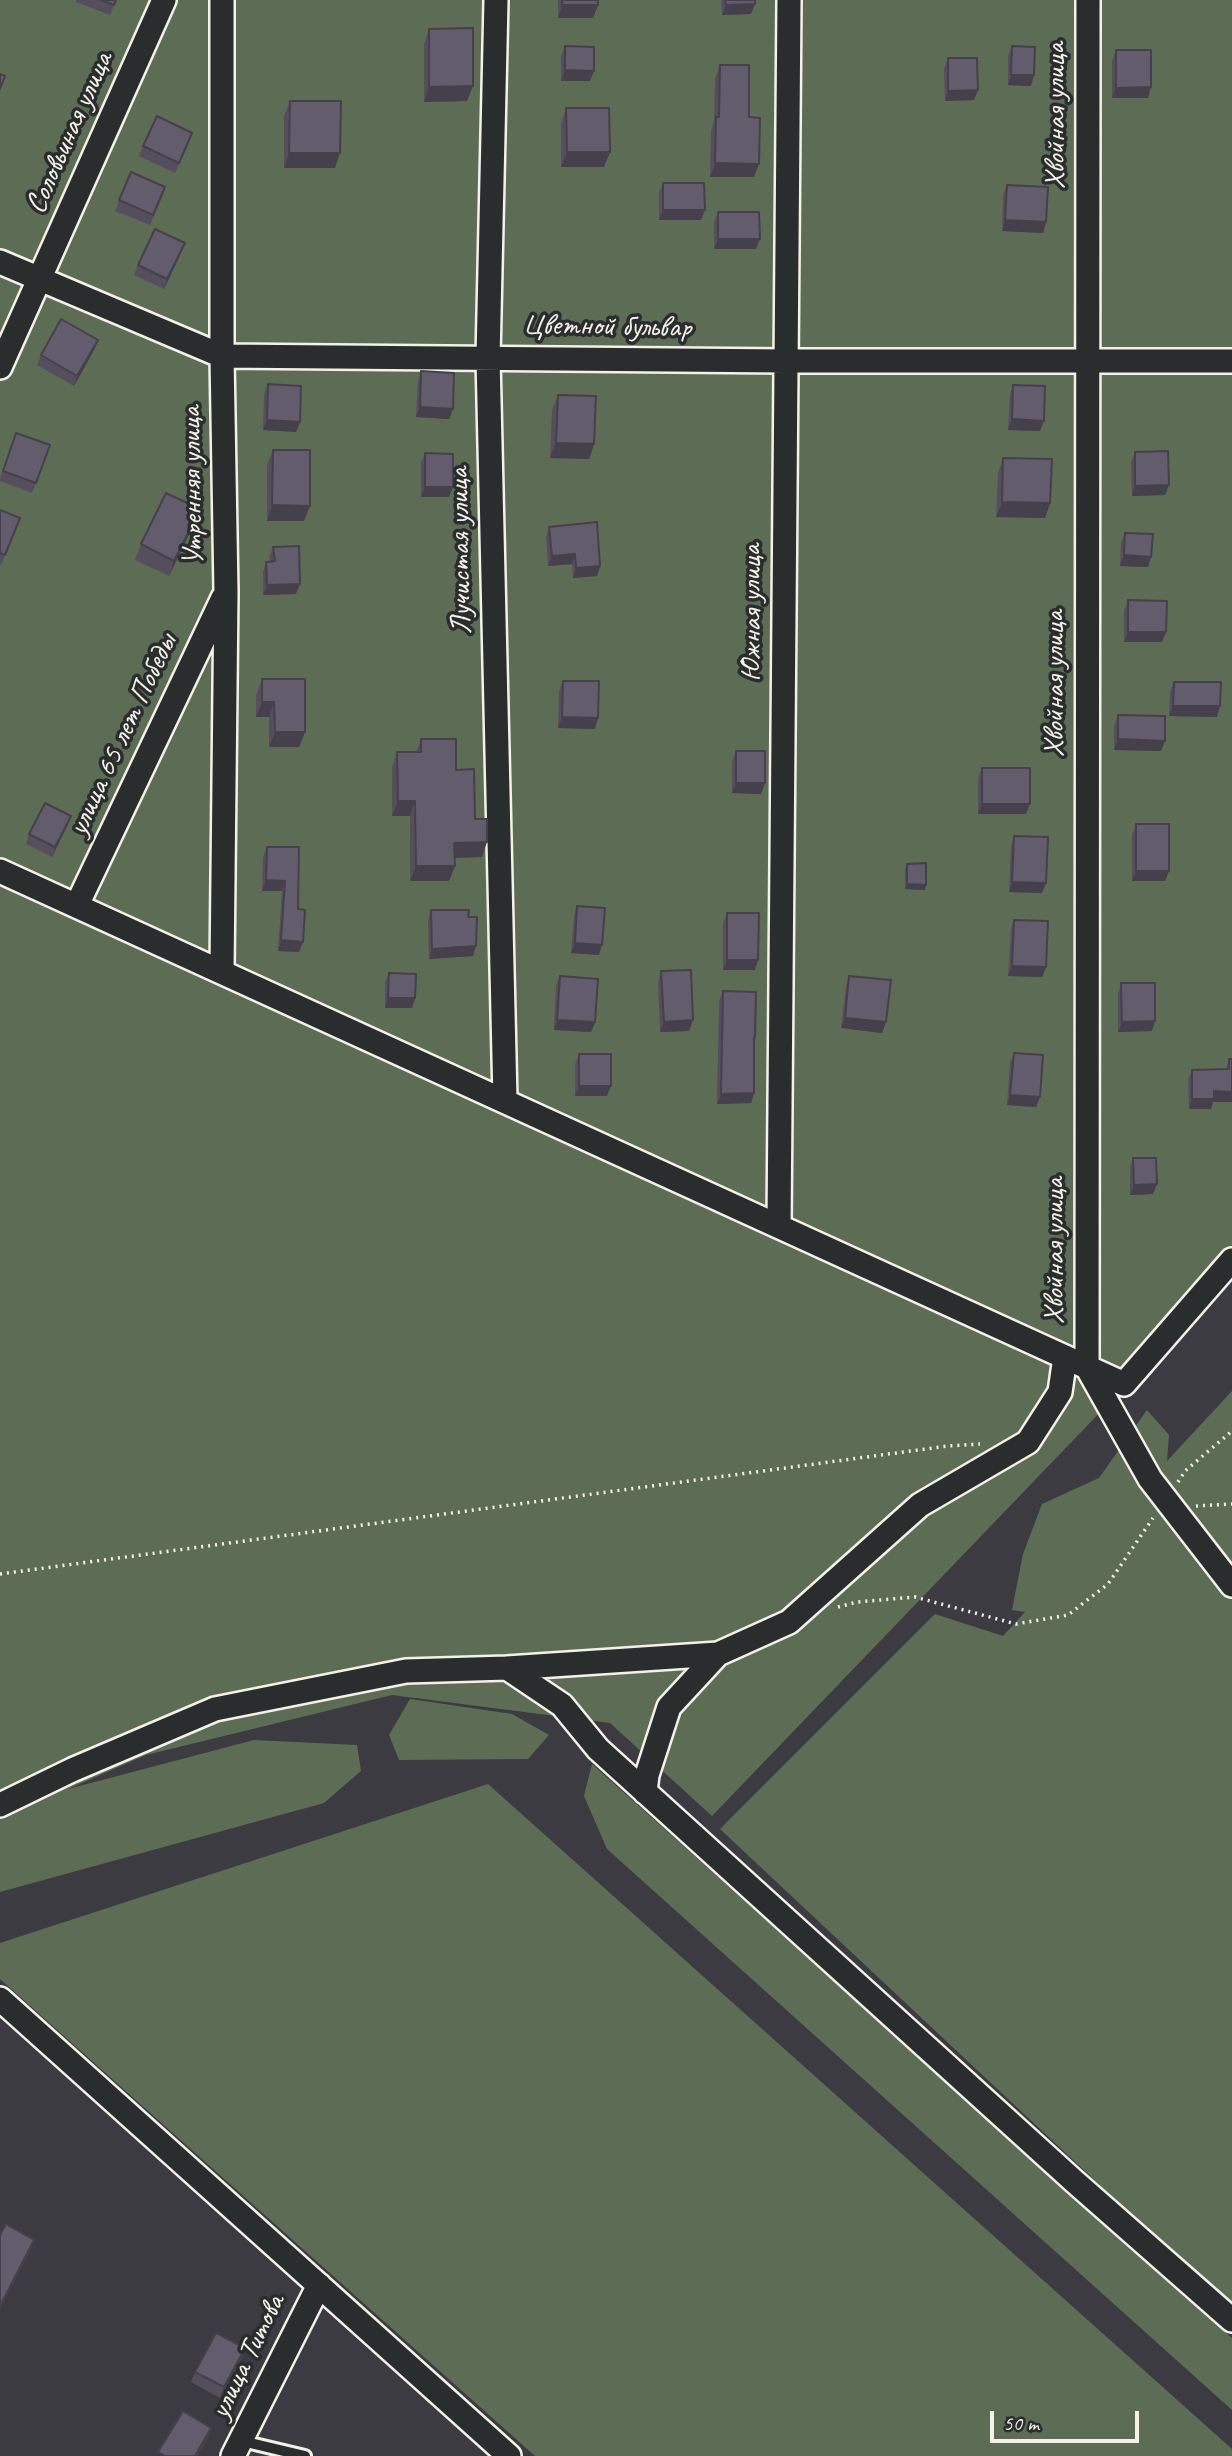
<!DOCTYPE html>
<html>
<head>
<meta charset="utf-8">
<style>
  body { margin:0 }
  #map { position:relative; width:1232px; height:2456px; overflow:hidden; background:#3b3b41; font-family:Caveat,sans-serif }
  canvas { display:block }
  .scale { position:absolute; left:990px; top:2411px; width:149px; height:32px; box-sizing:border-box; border:4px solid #f4f1e8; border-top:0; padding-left:9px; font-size:21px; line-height:24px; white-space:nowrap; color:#f4f1e8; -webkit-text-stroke:5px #2a2d2e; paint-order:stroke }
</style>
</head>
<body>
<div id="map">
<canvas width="1232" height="2456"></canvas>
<div class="scale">50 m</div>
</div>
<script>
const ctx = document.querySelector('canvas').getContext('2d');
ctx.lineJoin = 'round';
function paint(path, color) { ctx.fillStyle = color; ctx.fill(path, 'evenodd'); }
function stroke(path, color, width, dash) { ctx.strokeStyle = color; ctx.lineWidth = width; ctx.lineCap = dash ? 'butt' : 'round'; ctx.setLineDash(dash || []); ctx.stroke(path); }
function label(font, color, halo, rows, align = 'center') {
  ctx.font = font + ' Caveat,sans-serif'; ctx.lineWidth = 7; ctx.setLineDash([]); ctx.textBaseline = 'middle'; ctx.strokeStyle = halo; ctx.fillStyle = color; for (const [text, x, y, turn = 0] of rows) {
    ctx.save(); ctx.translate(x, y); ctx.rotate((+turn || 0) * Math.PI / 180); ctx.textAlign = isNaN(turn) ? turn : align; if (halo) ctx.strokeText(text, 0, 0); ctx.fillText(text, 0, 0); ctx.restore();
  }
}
paint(new Path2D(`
  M0,0h1232v1275l-520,541 -102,-93 -218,-28 -246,60 -78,34 186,-49 103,5 4,26 -37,32 -324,89z
  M1232,1391v918l-512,-480 215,-215 68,22 22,-24 -13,-2 11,-56 19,-50 57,-26 48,-68 22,25 -2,26z
  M410,1699l102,15 37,21 -21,24 -129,1 -10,-25z
  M592,1764l640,574v72l-625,-561 -23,-53z
  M488,1784l744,665v7h-697l-535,-477v-36z`), '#5d6d55');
const lane = new Path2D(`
  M242,2441l63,15`);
const street = new Path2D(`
  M222,0v356l4,236 -4,379
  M496,0l-8,358 17,742
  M1088,0l-1,1367 63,112 82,106
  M0,262l222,94 564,5h446
  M0,367l164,-367
  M0,871l1124,513 108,-124
  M77,905l146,-307
  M779,1226l10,-1226
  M507,1668l211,-14 71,-32 131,-117 108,-63 32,-50 5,-35
  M645,1792l2,-17 22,-68 49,-53
  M0,1805l72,-35 143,-61 191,-38 101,-3 55,37 36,44 477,433 157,138
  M0,1999l509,457
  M233,2456l86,-171`);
stroke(lane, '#f4f1e8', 16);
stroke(street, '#f4f1e8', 28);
stroke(new Path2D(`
  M1178,1482l7,-11 47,-40
  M1196,1506l36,-2
  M0,1574l948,-128 32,-2
  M838,1607l19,-5 58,-5 101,27 52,-9 40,-31 45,-66`), '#f4f1e8', 3.5, [2, 5]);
stroke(lane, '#2a2d2e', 10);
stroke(street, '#2a2d2e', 23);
paint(new Path2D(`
  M76,0h40l-6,15 -34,-13z
  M558,0h40v5l-5,13h-35z
  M721,0h34v4l-4,10 -29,1z
  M429,29l38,72 -43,1v-58z
  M565,46l25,35h-29v-25z
  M1012,46l19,40 -23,-1v-28z
  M1116,50l32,48h-36v-37z
  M948,58l26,42 -29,1 -1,-32z
  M720,65l29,52 5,60h-44l1,-46 3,-11 1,-41z
  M290,101l45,67h-51v-52z
  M566,108l44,44 -6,15h-43v-44z
  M189,143l-14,30 -36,-17 4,-10z
  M663,183l42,27 -4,10h-42v-27z
  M1007,185l39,37 -3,11 -41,-2 1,-36z
  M162,197l-12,28 -35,-14 4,-11z
  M718,212l38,37h-42v-27z
  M185,243l-4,10 -17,36 -30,-14 4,-10z
  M98,340l-4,10 -20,36 -37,-21 4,-10z
  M421,371l32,38 -4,10 -33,-2 2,-36z
  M268,384l32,38 -4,10 -33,-2 1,-36z
  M1013,385l27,46 -32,-1 2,-35z
  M558,395l36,49 -5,15 -39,-1 2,-48z
  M16,433l34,12 -18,48 -32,-12v-3z
  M273,450l31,71h-37v-56z
  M1135,452l34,33 -4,10 -33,1 -1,-34z
  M425,453l24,44h-28v-34z
  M1003,458l47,45 -5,15 -49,-1 2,-44z
  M200,509l-6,15 -25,52 -34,-16 6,-16z
  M0,510l16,18 -15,37 -1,-1z
  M549,527l51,39 -3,10 -24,2 -1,-14 -24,2 -2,-29z
  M1125,533l26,24 -3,10 -28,-1 1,-23z
  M273,547l23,47 -33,1v-23l3,-10 4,-1 -1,-4z
  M1128,600l34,42h-38v-31z
  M262,679l43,53 -6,15h-30v-30h-13v-22z
  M563,681l32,48 -37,-1 1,-37z
  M1174,682l43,35 -48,-1 1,-24z
  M1118,715l47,26 -4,10 -47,-1v-24z
  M421,739l35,31 19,49 7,38 -27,1v8l-6,15h-39v-65h-18v-49l5,-15h19z
  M736,751l25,43 -29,-1v-32z
  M982,768l44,46h-48v-36z
  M71,816l-4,10 -15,31 -26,-13 3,-10z
  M1136,824l33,47 -4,10h-33v-46z
  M1014,836l32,47 -4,10 -33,-1 2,-46z
  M267,847h32v105l-21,-1 4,-60h-20l1,-34z
  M907,864l18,26 -20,-1v-20z
  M577,906l22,49 -28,-2 3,-37z
  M431,910l37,7 5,39 -44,3 -1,-39z
  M727,913l28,57h-32v-47z
  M1014,920l32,47 -4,10 -34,-1 3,-46z
  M661,971l28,60 -29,1 -2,-50z
  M389,973l26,25 -3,10h-27v-25z
  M560,976l35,46 -4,10 -37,-2 2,-44z
  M849,976l37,46 -4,11 -41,-5 5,-42z
  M1121,983l31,48 -34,1v-38z
  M723,991l31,102 -3,10 -34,1 2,-103z
  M1014,1053l22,54 -29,-2 3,-42z
  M579,1054l28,42h-32v-32z
  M1229,1059l3,43h-19l-2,7h-22l-1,-29 4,-10 34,-1z
  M1133,1158l20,36 -23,1v-27z
  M245,2348l-4,11 -21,39 -29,-16 4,-10z`), '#554f5d');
paint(new Path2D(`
  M755,4l-4,10 -29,1 4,-10z
  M562,5h36l-5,13h-35z
  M565,70l29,1 -4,10h-29z
  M1011,75h23l-3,11 -23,-1z
  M473,86l-6,15 -43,1 5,-15z
  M1151,87l-3,11h-36l4,-10z
  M978,90l-4,10 -29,1 3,-10z
  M567,152h43l-6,15h-43z
  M289,153h51l-5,15h-51z
  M715,163l44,1 -5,13h-44z
  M663,210h42l-4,10h-42z
  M1005,220l41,2 -3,11 -41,-2z
  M718,239h42l-4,10h-42z
  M185,243l-4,10 -17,36 3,-10z
  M98,340l-4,10 -20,36 3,-10z
  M420,407l33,2 -4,10 -33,-2z
  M1012,419l32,2 -4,10 -32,-1z
  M267,420l33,2 -4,10 -33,-2z
  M556,443l38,1 -5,15 -39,-1z
  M1169,485l-4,10 -33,1 3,-10z
  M425,487h28l-4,10h-28z
  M1002,502l48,1 -5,15 -49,-1z
  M272,505l38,1 -6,15h-37z
  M200,509l-6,15 -25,52 5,-15z
  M575,554l-3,10 -24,2 4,-10z
  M1124,555l27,2 -3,10 -28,-1z
  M600,566l-3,10 -24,2 3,-10z
  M300,584l-4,10 -33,1 4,-10z
  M1128,632h38l-4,10h-38z
  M262,702h12l-5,15h-13z
  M1173,706h47l-3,11 -48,-1z
  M562,717l36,1 -3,11 -37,-1z
  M275,732h30l-6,15h-30z
  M1118,739l47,2 -4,10 -47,-1z
  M736,783h29l-4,11 -29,-1z
  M398,801h17l-5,15h-18z
  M982,804h48l-4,10h-48z
  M71,816l-4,10 -15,31 3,-10z
  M487,842l-5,15 -33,1 5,-15z
  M416,866h39l-6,15h-39z
  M1136,871h33l-4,10h-33z
  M266,880l19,1 -3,10h-20z
  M1012,882l34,1 -4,10 -33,-1z
  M907,884l19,1 -1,5 -20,-1z
  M281,940l22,2 -4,10 -21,-1z
  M575,943l27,2 -3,10 -28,-2z
  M476,946l-3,10 -44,3 3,-10z
  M727,960h31l-3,10h-32z
  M1012,966l34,1 -4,10 -34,-1z
  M388,998h27l-3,10h-27z
  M845,1018l41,4 -4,11 -41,-5z
  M557,1020l38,2 -4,10 -37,-2z
  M693,1020l-4,11 -29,1 4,-10z
  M1155,1021l-3,10 -34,1 4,-10z
  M579,1086h32l-4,10h-32z
  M1214,1091l18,1v10h-19l-2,7h-22l3,-10z
  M754,1093l-3,10 -34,1 4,-10z
  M1010,1095l30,2 -4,10 -29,-2z
  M1157,1184l-4,10 -23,1 4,-10z
  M34,2240l-3,10 -31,59v-3z
  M245,2348l-4,11 -21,39 4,-11z
  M211,2428l-3,11 -11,17h-2z`), '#45404c');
const building = new Path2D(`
  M101,0h15l-2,5z
  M562,0h36v5h-36z
  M725,0h30v4l-29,1z
  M473,28v58l-44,1v-58z
  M565,46l29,1v24l-29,-1z
  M1012,46l23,1 -1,28h-23z
  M1116,50h35v37l-35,1z
  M948,58h29l1,32 -30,1z
  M720,65h29v52l11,1 -1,46 -44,-1 1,-46h3z
  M0,74l5,2 -5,13z
  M290,101h51l-1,52h-51z
  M566,108h43l1,44h-43z
  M157,116l35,17 -13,30 -36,-17z
  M131,172l34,15 -12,28 -34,-15z
  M663,183h41l1,27h-42z
  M1007,185l41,2 -2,35 -41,-2z
  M718,212h41l1,27h-42z
  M155,229l30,14 -18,36 -29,-14z
  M61,319l37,21 -21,36 -36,-21z
  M421,371l33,2 -1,36 -33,-2z
  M268,384l33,2 -1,36 -33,-2z
  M1013,385l32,1 -1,35 -32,-2z
  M558,395l38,1 -2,48 -38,-1z
  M16,433l34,12 -14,38 -33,-12z
  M273,450h37v56l-38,-1z
  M1168,451l1,34 -34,1v-34z
  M425,453l28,1v33h-28z
  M1003,458l49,1 -2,44 -48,-1z
  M166,493l34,16 -26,52 -33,-17z
  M0,510l20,8 -15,37 -5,-2z
  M597,522l3,44 -24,2 -1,-14 -23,2 -3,-29z
  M1125,533l28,1 -2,23 -27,-2z
  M299,546l1,38 -33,1 -1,-23 9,-1 -2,-14z
  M1128,600l39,1 -1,31h-38z
  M262,679h43v53h-30l-1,-30h-12z
  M563,681h36l-1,37 -36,-1z
  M1174,682h47l-1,24h-47z
  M1118,715l47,1v25l-47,-2z
  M421,739h35v31l18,-1 1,50h12v23l-33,1 1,23h-39l-1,-65h-17l-1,-49h24z
  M736,751h29v32h-29z
  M982,768h48v36h-48z
  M45,803l26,13 -16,31 -26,-13z
  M1136,824h33v47h-33z
  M1014,836l34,1 -2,46 -34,-1z
  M267,847h32l-1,62 7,1 -2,32 -22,-2 4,-59 -19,-1z
  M926,863v22l-19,-1v-20z
  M577,906l28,2 -3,37 -27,-2z
  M431,910h38l-1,7h9l-1,29 -44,3z
  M727,913h32l-1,47h-31z
  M1014,920l34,1 -2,46 -34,-1z
  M691,970l2,50 -29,2 -3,-51z
  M389,973l27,1 -1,24h-27z
  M560,976l38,3 -3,43 -38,-2z
  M849,976l42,4 -5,42 -41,-4z
  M1121,983h34v38l-33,1z
  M723,991l33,1 -1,45h-1v56l-33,1z
  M1014,1053l29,2 -3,42 -30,-2z
  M579,1054h32v32h-32z
  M1229,1059h3v33l-18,-1v8h-22v-29l37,-1z
  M1133,1158h23l1,26 -23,1z
  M6,2224l28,16 -34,66v-71z
  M216,2333l29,15 -21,39 -29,-15z
  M183,2411l28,17 -16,28h-30l-7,-4z`);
paint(building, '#635c6c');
stroke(building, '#45404c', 2);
label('30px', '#f4f1e8', '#2a2d2e', [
  ["Хвойная улица",1056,116,-90],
  ["Соловьиная улица",70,133,-66],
  ["Цветной бульвар",607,327,1],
  ["Утренняя улица",193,486,-91],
  ["Лучистая улица",461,551,-91],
  ["Южная улица",752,613,-90],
  ["Хвойная улица",1055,684,-90],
  ["улица 65 лет Победы",123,735,-65],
  ["Хвойная улица",1055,1251,-90],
  ["улица Титова",248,2357,-64]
]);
</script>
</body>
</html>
